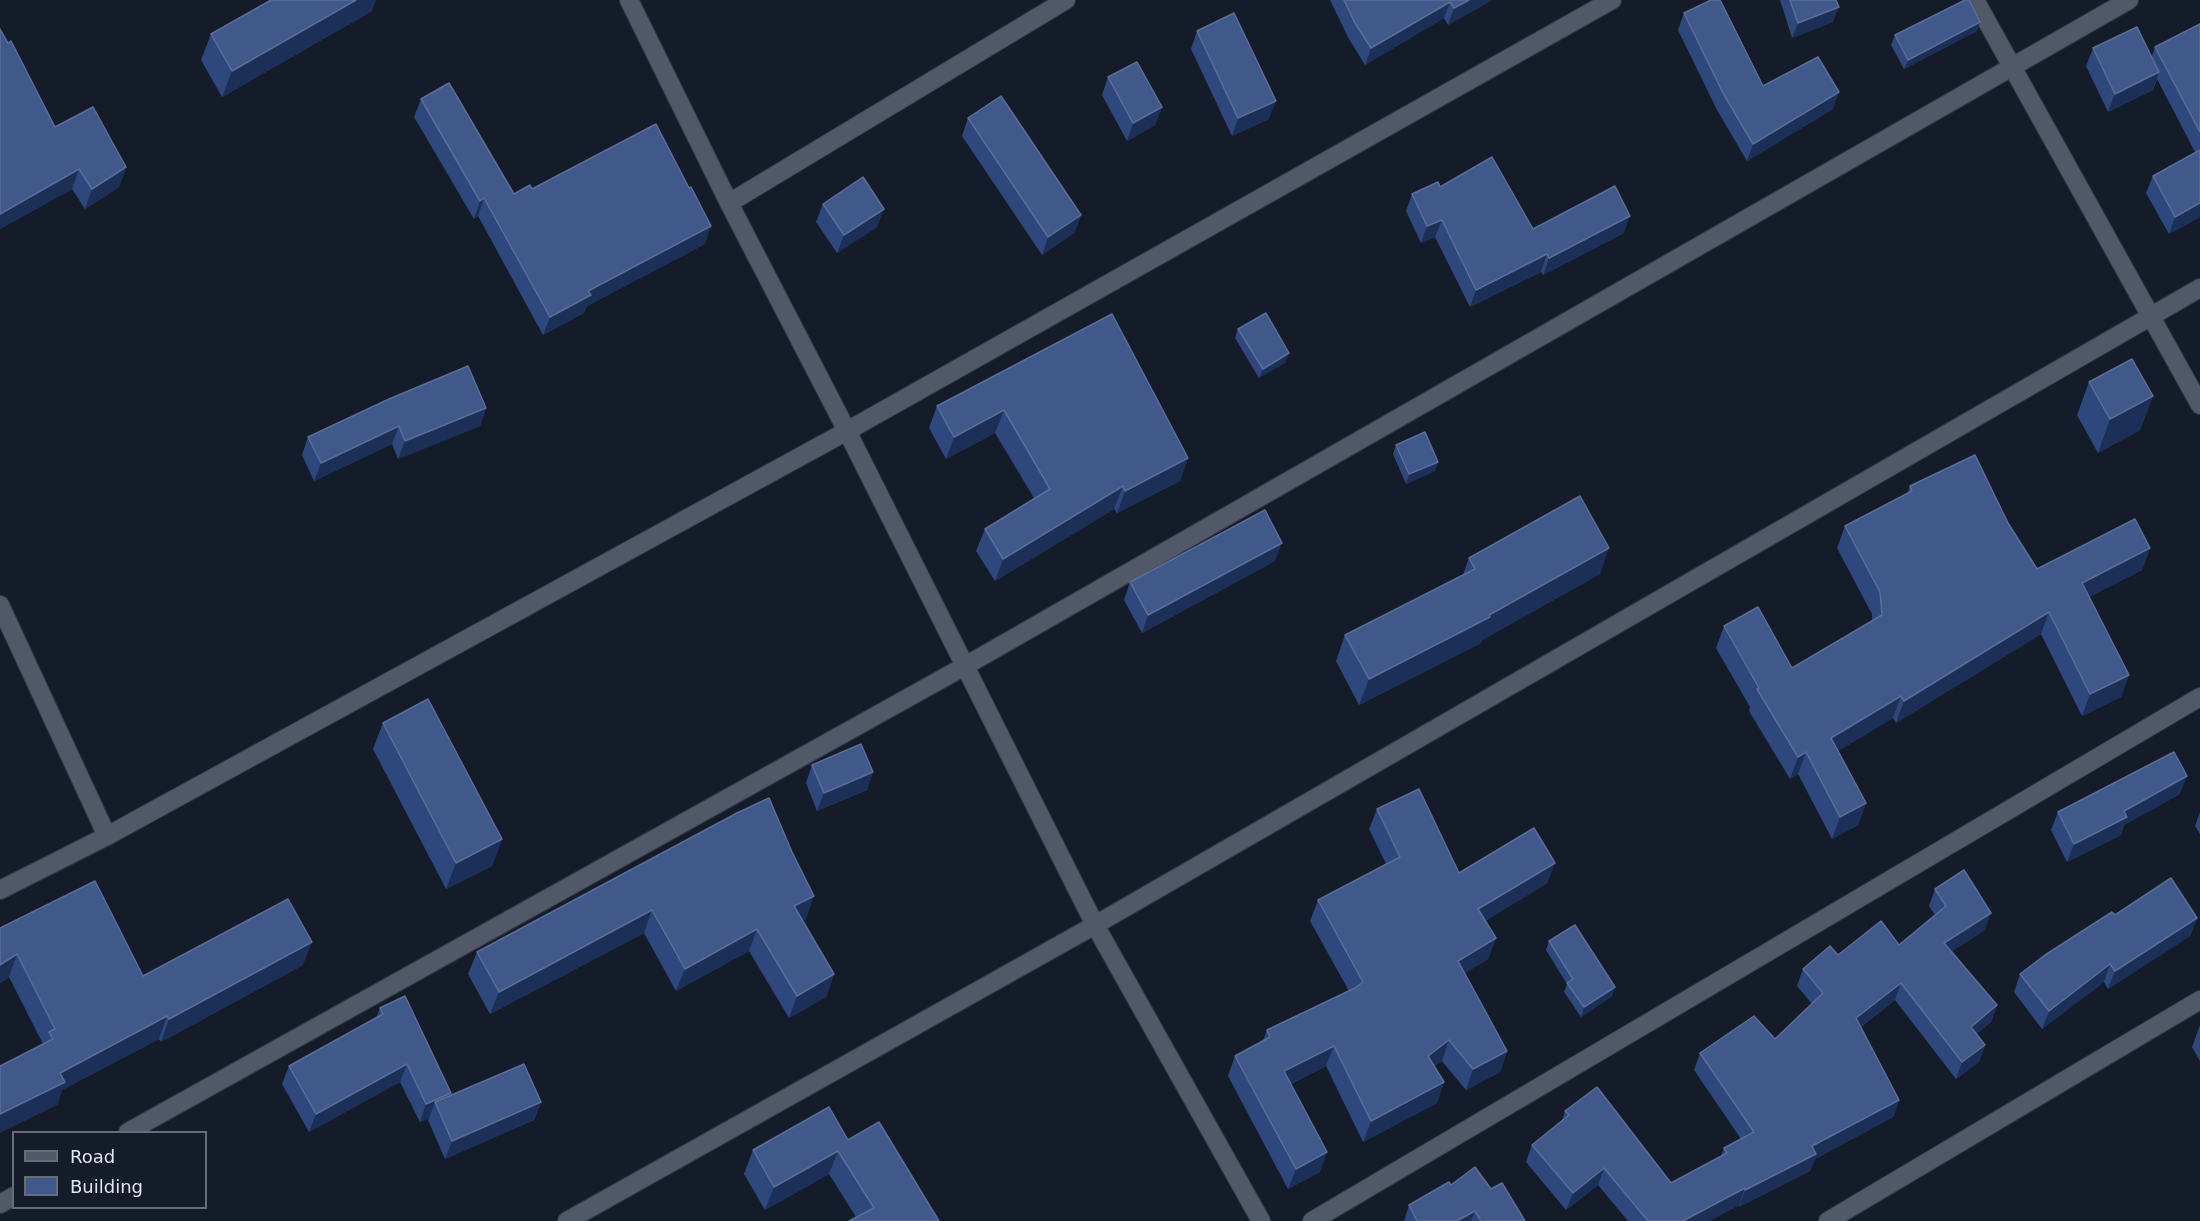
<!DOCTYPE html>
<html>
<head>
<meta charset="utf-8">
<style>
  body { margin:0 }
  #map { position:relative; width:2200px; height:1221px; overflow:hidden; background:#151c29; font-family:"DejaVu Sans",sans-serif }
  canvas { display:block }
  .legend { position:absolute; left:12px; top:1131px; width:195px; height:78px; box-sizing:border-box; background:#151c29; border:2px solid #666c78; margin:0; padding:8px 10px; list-style:none; font-size:18px; color:#e0e5ee }
  .legend li { display:flex; align-items:center; gap:12px; height:30px }
  .legend b { width:30px; border:2px solid #666c78 }
</style>
</head>
<body>
<div id="map">
<canvas width="2200" height="1221"></canvas>
<ul class="legend">
<li><b style="height:8px;background:#515969"></b>Road</li>
<li><b style="height:16px;background:#41588a"></b>Building</li>
</ul>
</div>
<script>
const ctx = document.querySelector('canvas').getContext('2d');
ctx.lineJoin = 'round';
function stroke(path, color, width, dash) { ctx.strokeStyle = color; ctx.lineWidth = width; ctx.lineCap = dash ? 'butt' : 'round'; ctx.setLineDash(dash || []); ctx.stroke(path); }
function paint(path, color) { ctx.fillStyle = color; ctx.fill(path, 'evenodd'); }
const minor = new Path2D(`
  M629,0l100,203 118,228 248,494 166,296
  M1975,0l225,405
  M729,203l337,-203
  M0,605l107,231
  M0,890l107,-54 740,-405 765,-431
  M128,1132l837,-466 1164,-666
  M0,1204l14,-8
  M567,1221l528,-296 1105,-637
  M1312,1221l888,-524
  M1828,1221l372,-221`);
stroke(minor, '#343742', 20);
stroke(minor, '#515969', 18);
paint(new Path2D(`
  M1330,0h162l-44,25 -4,-7 -79,47 -16,-26z
  M1780,0h56l-3,22 -41,16z
  M372,11l-150,86 -21,-37 10,-26z
  M1684,13l79,73 70,23 -86,52 -30,-51 -39,-80z
  M2200,24v193l-31,17 -23,-41 7,-17 42,-24 -38,-73 -4,11 -45,22 -22,-46 7,-18 59,8 3,-9z
  M0,29l55,98 71,40 -7,20 -34,22 -13,-20 -72,40z
  M1197,31l72,88 -37,17 -41,-87z
  M1977,31l-73,38 -13,-24 4,-10z
  M1108,77l54,30 -7,18 -28,16 -25,-46z
  M421,99l93,95 18,-5 173,55 -118,62 -3,7 -41,22 -65,-119 -4,3 -60,-102z
  M968,118l113,97 -7,18 -32,22 -80,-119z
  M1440,187l93,42 91,4 -81,42 -2,-3 -71,35 -35,-70 -14,6 -15,-32 6,-17z
  M823,204l54,23 -40,26 -21,-31z
  M1112,314l76,144 -8,23 -63,32 -3,-4 -119,72 -19,-30 9,-22 49,-31 -39,-65 -49,26 -17,-31 8,-22z
  M1238,329l48,33 -27,16 -24,-40z
  M2089,382l64,14 -13,34 -42,23 -21,-38z
  M486,408l-6,18 -82,33 -6,-15 -78,37 -12,-26 6,-18z
  M1396,445l42,17 -3,9 -29,13 -13,-30z
  M1910,486l98,37 29,46 113,-21 -8,22 -53,27 40,78 -8,22 -39,19 -41,-82 -145,89 -3,-5 -55,33 28,52 -8,22 -26,14 -34,-65 -8,5 -41,-68 1,-4 -34,-59 8,-22 68,42 80,-47v-7l-35,-66 8,-22 62,-32z
  M1469,558l131,16 -118,66 -1,3 -122,62 -23,-44 9,-26 118,-60z
  M1275,561l-133,72 -18,-33 6,-18z
  M383,723l119,116 -10,27 -46,23 -73,-140z
  M812,765l61,7 -6,18 -50,21 -11,-28z
  M2180,794l-56,31 -3,10 -54,27 -16,-32 7,-18z
  M1377,809l82,64 96,-10 -8,20 -62,38 11,17 -8,21 -23,14 42,78 -7,21 -34,18 -24,-29 -8,5 10,16 -7,21 -74,39 -37,-76 -35,18 29,88 -32,17 -60,-113 7,-20 28,-15 4,-11 82,-39 -39,-70 8,-21 68,-36 -17,-35z
  M2200,812v22l-5,-8z
  M737,813l69,106 -4,2 32,53 -8,23 -37,21 -40,-67 -73,40 -32,-58 -154,81 -22,-40 9,-22z
  M1935,889l50,41 -33,21 45,54 -6,17 -15,12 9,11 -6,17 -23,17 -61,-79 -34,27 38,73 -6,17 -78,42 -5,12 -71,36v-2l-30,16h-81l-30,-36 -32,25 -40,-48 6,-17 30,-24 3,-10 106,72 50,-27 3,-8 17,-9 -47,-69 6,-17 75,-14 37,-35 -15,-18 6,-17 35,-14 61,-10 36,-30 -6,-9z
  M2115,915l82,3 -7,18 -82,53 -4,-7 -62,47 -28,-37 6,-18z
  M0,928l143,48 160,-11 -142,77 -2,-3 -97,51 -5,15 -14,-61 -34,-67 -9,6z
  M1549,941l63,55 -31,21 -17,-25 3,-8 -21,-34z
  M380,1008l71,85 -1,3 91,6 -7,18 -89,39 -17,-39 1,-2 -9,4 -20,-40 -91,50 -27,-48 7,-18 87,-48z
  M2200,1025v36l-8,-14z
  M848,1140l91,81 -83,-4 -27,-43 -64,36 -21,-36 9,-24z
  M1451,1185l40,4 34,32h-121l5,-16z`), '#2e477d');
paint(new Path2D(`
  M356,0h20l-4,11 -150,86 10,-26z
  M1469,0h23l-44,25 6,-17z
  M1450,2l-6,16 -79,47 6,-17z
  M1839,7l-6,15 -41,16 6,-15z
  M1980,22l-3,9 -73,38 4,-9z
  M2159,72l-6,18 -45,22 7,-18z
  M1839,92l-6,17 -86,52 6,-17z
  M1276,101l-7,18 -37,17 6,-18z
  M1162,107l-7,18 -28,16 6,-18z
  M126,167l-7,20 -34,22 7,-20z
  M79,169l-7,20 -72,40v-15z
  M484,198l-6,18 -4,3 6,-18z
  M2200,203v14l-31,17 6,-17z
  M884,209l-7,18 -40,26 7,-18z
  M1081,215l-7,18 -32,22 6,-18z
  M1630,216l-6,17 -81,42 6,-17z
  M1442,220l-7,17 -14,6 6,-17z
  M711,226l-6,18 -118,62 -3,7 -41,22 7,-18 38,-26z
  M1547,254l-6,18 -71,35 6,-17z
  M1289,353l-3,9 -27,16 4,-9z
  M2153,396l-13,34 -42,23 12,-34z
  M486,408l-6,18 -82,33 7,-18z
  M1004,410l-9,23 -49,26 8,-22z
  M399,426l-7,18 -78,37 7,-18z
  M1188,458l-8,23 -63,32 8,-22z
  M1438,462l-3,9 -29,13 3,-10z
  M1123,486l-9,23 -119,72 8,-22z
  M1282,543l-7,18 -133,72 6,-18z
  M1609,548l-9,26 -118,66 -1,3 -122,62 10,-26 120,-64z
  M2150,548l-8,22 -68,35 8,-22z
  M2049,612l-8,22 -145,89 8,-22z
  M2129,675l-8,22 -39,19 8,-22z
  M1901,696l-8,22 -70,42 8,-22z
  M1806,752l-8,22 -8,5 8,-22z
  M873,772l-6,18 -50,21 7,-18z
  M2187,776l-7,18 -56,31 -3,10 -54,27 7,-18 50,-33z
  M1866,803l-8,22 -26,14 8,-22z
  M502,839l-10,27 -46,23 10,-26z
  M1555,863l-8,20 -76,47 7,-21z
  M814,896l-8,23 -20,10 8,-23z
  M652,910l-8,23 -154,81 9,-22z
  M1991,913l-6,17 -47,30 6,-17z
  M2197,918l-7,18 -82,53 7,-18z
  M757,929l-8,22 -73,40 9,-22z
  M1496,938l-8,21 -37,23 7,-21z
  M312,942l-9,23 -142,77 8,-23z
  M17,954l-8,23 -9,6v-18z
  M2110,964l-6,18 -62,47 7,-18z
  M834,974l-8,23 -37,21 8,-22z
  M1901,983l-6,17 -45,35 6,-17z
  M1615,987l-3,9 -31,21 3,-10z
  M1997,1005l-6,17 -26,22 6,-17z
  M167,1016l-8,23 -97,51 -5,15 -57,28v-19l60,-41z
  M1449,1040l-7,21 -22,15 8,-20z
  M1985,1045l-6,17 -23,17 6,-17z
  M1334,1046l-8,20 -50,25 8,-20z
  M1507,1051l-7,21 -34,18 7,-21z
  M407,1064l-7,18 -91,50 7,-18z
  M1444,1082l-7,21 -74,39 8,-21z
  M451,1093l-6,18 -10,-9 -6,16 -9,4 6,-18z
  M1899,1100l-6,17 -78,42 -5,12 -71,36 6,-17 67,-44z
  M541,1102l-7,18 -89,39 7,-18z
  M838,1151l-9,23 -64,36 9,-23z
  M1327,1152l-7,20 -32,17 8,-20z
  M1604,1168l-6,17 -32,25 7,-17z
  M1745,1188l-6,17 -30,16h-26z
  M1475,1211l-4,10h-14z`), '#1c2f57');
const building = new Path2D(`
  M271,0h85l-124,71 -21,-37z
  M1344,0h125l-15,8 -4,-6 -79,46 -16,-25z
  M1711,0h9l43,86 55,-29 21,35 -86,52 -30,-51 -39,-80z
  M1790,0h46l3,7 -41,16z
  M1965,0h4l11,22 -72,38 -13,-25z
  M1234,13l42,88 -38,17 -41,-87z
  M2200,24v108l-45,-85z
  M2137,27l22,45 -44,22 -22,-46z
  M0,29l8,14 3,-2 44,86 38,-20 33,60 -34,22 -13,-20 -79,45z
  M1137,62l25,45 -29,16 -25,-46z
  M449,83l65,111 16,-9 2,4 124,-65 33,64 2,-1 20,39 -123,65 3,4 -41,22 -66,-119 -4,3 -59,-102z
  M1001,96l80,119 -33,22 -80,-119z
  M2200,150v53l-25,14 -22,-41z
  M1492,157l41,72 82,-43 15,30 -81,42 -2,-4 -71,36 -34,-70 -15,6 -15,-32 26,-12 2,5z
  M863,177l21,32 -40,26 -21,-31z
  M1266,313l23,40 -26,16 -25,-40z
  M1112,314l76,144 -63,33 -2,-5 -120,73 -18,-30 65,-40 -46,-79 -50,27 -17,-31z
  M2132,359l21,37 -43,23 -21,-37z
  M468,366l18,42 -81,33 -6,-15 -78,37 -13,-26 81,-38z
  M1425,432l13,30 -29,12 -13,-29z
  M1975,455l33,68 29,46 98,-50 15,29 -68,35 47,92 -39,19 -41,-82 -145,89 -3,-5 -70,42 35,65 -26,14 -34,-65 -8,5 -41,-68 2,-1 -35,-62 34,-19 34,61 90,-53 -2,-23 -35,-66 67,-35 -2,-5z
  M1580,496l29,52 -120,67 1,2 -121,62 -24,-44 130,-66 -6,-11z
  M1265,510l17,33 -134,72 -18,-33z
  M428,699l74,140 -46,24 -73,-140z
  M861,744l12,28 -49,21 -12,-28z
  M2174,752l13,24 -63,35 3,6 -53,27 -16,-32z
  M1419,789l40,84 75,-45 21,35 -77,46 18,29 -38,23 49,90 -34,18 -24,-29 -21,16 16,26 -73,39 -37,-75 -50,25 43,81 -31,17 -61,-113 35,-19 -3,-7 88,-42 8,-6 -45,-82 82,-43 -23,-48z
  M769,798l23,54 22,44 -20,10 40,68 -37,22 -40,-67 -72,40 -33,-59 -153,82 -22,-40 260,-139z
  M1964,870l27,43 -47,30 53,62 -26,22 14,18 -23,17 -61,-79 -45,35 43,82 -87,46 4,8 -71,36v-2l-62,33h-35l-44,-53 -31,25 -41,-48 37,-30 -4,-4 32,-24 74,96 56,-30 -3,-5 30,-16 -54,-79 54,-37 21,23 48,-46 -20,-24 27,-23 8,9 43,-34 18,24 47,-39 -11,-17z
  M2171,878l26,40 -82,53 -5,-7 -61,47 -29,-37 25,-19 67,-43 3,3z
  M95,881l48,95 145,-77 24,43 -143,77 -2,-3 -107,57 5,9 -65,32v-48l53,-27 -4,-7 6,-3 -38,-75 -17,11v-37z
  M1575,925l40,62 -31,20 -17,-24 6,-4 -24,-38z
  M405,996l46,97 -25,11 -19,-40 -91,50 -27,-48 94,-52 -3,-6z
  M524,1064l17,38 -89,39 -17,-39z
  M829,1107l19,33 31,-18 60,99h-90l25,-13 -36,-57 -64,36 -21,-37z
  M1475,1167l16,22 11,-6 23,38h-44l-6,-10 -18,10h-40l-8,-16 40,-23 2,3z`);
paint(building, '#41588a');
stroke(building, '#5a6e99', 1.5);
</script>
</body>
</html>
